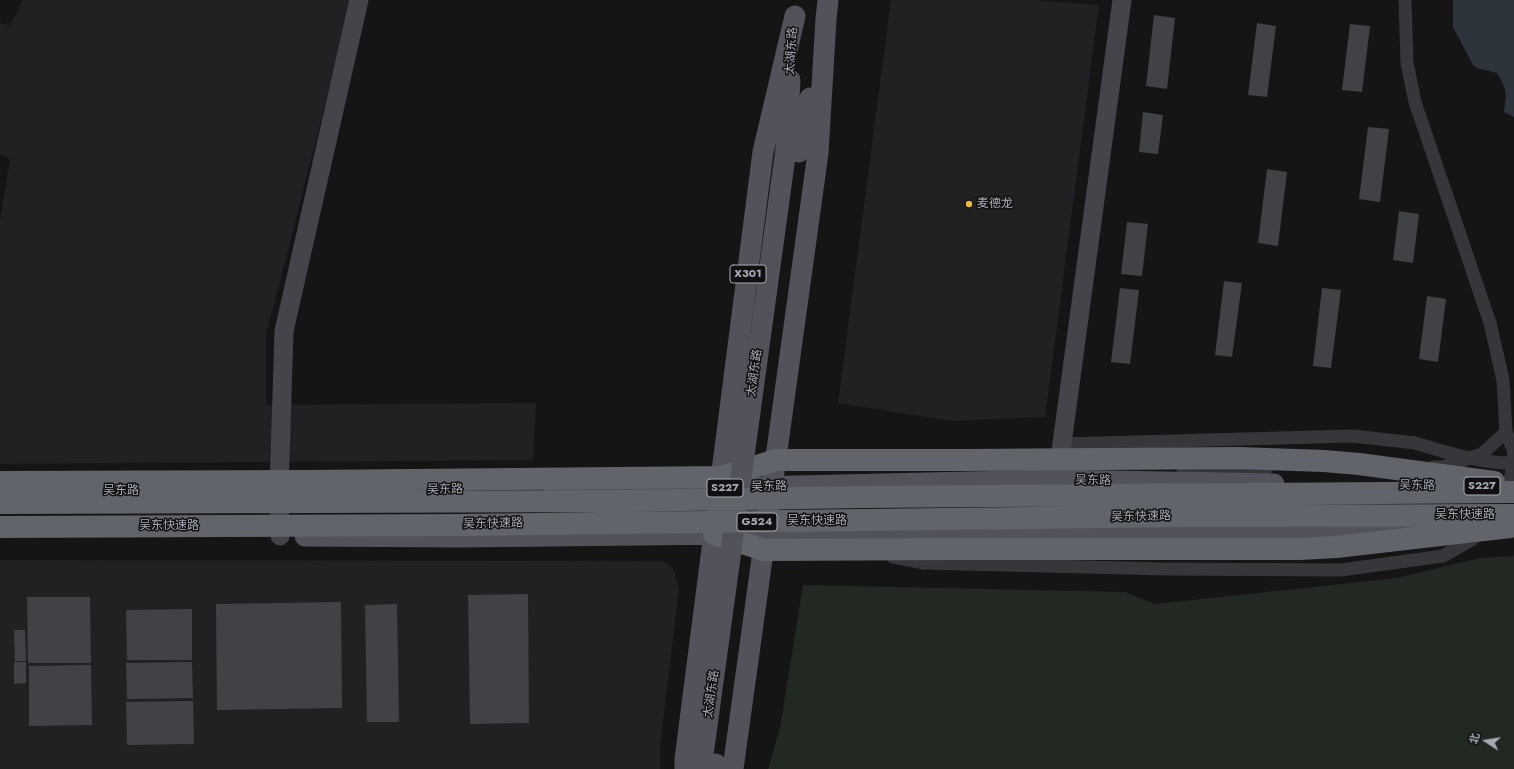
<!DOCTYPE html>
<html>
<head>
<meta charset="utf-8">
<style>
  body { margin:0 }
  #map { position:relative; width:1514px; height:769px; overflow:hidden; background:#151516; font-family:Jost,"Noto Sans SC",sans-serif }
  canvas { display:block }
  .north { position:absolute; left:1466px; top:721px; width:40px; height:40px; -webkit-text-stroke:3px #101011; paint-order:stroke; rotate:282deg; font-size:11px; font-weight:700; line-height:16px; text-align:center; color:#a7abb6 }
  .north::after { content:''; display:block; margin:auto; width:14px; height:18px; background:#a7abb6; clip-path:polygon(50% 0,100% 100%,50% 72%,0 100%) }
</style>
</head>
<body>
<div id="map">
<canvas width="1514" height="769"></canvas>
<div class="north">北</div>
</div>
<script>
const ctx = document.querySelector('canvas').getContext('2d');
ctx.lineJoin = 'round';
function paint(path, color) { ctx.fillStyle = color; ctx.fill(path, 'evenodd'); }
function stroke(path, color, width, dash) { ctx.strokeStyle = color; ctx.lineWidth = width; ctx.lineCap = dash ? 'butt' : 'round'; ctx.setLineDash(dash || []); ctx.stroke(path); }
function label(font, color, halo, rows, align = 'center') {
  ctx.font = font + ' Jost,"Noto Sans SC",sans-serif'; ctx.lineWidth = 3; ctx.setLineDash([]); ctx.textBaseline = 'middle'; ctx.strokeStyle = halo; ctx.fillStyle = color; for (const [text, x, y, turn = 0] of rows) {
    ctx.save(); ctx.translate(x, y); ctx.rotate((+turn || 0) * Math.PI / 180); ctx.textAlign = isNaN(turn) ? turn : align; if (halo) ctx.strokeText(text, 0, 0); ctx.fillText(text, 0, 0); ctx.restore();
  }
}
paint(new Path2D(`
  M23,0h329l-86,335v70l270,-2 -3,57 -533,4v-243l10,-62 -10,-5v-131l10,3z
  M891,0h141l67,5 -54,412 -94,4 -113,-18z
  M0,560l663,1 10,7 6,20 -19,158v23h-660z`), '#212123');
paint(new Path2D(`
  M1514,556v213h-746l12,-41 23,-143 322,7 30,12 242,-26 83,-20z`), '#212922');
paint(new Path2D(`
  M1453,0h61v117l-10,-5c3,-19 3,-22 -7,-39l-20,-5 -4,-3 -20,-38z`), '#2d343b');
paint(new Path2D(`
  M1154,15l21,3 -8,71 -21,-3z
  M1257,23l19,3 -9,71 -19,-2z
  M1350,24l20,2 -8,66 -20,-2z
  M1143,112l20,3 -5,39 -19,-2z
  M1368,127l21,2 -9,73 -21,-3z
  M1267,169l20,3 -9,74 -20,-3z
  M1399,211l20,3 -6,49 -20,-3z
  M1127,222l21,2 -6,52 -21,-2z
  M1224,281l18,2 -10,74 -17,-2z
  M1120,288l19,2 -9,74 -19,-2z
  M1322,288l19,2 -10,78 -18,-2z
  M1427,296l19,3 -8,63 -19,-3z
  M528,594l1,129 -59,1 -2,-129z
  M27,597h63l1,66h-63z
  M341,602l1,106 -125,2 -1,-106z
  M397,604l2,118h-32l-2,-117z
  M192,609v51h-65l-1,-50z
  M14,630h11l1,31h-11z
  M14,662h12v21l-12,1z
  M192,662l1,36 -66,1 -1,-36z
  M91,665l1,60 -63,1v-60z
  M193,701l1,43 -67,1 -1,-43z`), '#414246');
stroke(new Path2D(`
  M1405,0l2,63 8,39 75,221 13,57 3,52 8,20 -3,24 -9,20
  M1062,444l291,-8 62,7
  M1433,467h10l39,-13 24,-22
  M1183,473l84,-5
  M893,557l31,6 242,6 175,1 102,-14 30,-17 5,-7`), '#36363b', 13);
stroke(new Path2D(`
  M1058,473l64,-473
  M280,536l-1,-45 5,-160 75,-331`), '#44454b', 19);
stroke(new Path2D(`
  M786,149l4,-69
  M799,152l11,-54
  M554,489l155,-1 348,-8 217,4
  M305,536l155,1 987,-11
  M685,769v-10l78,-607 32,-136
  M715,769l1,-5
  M733,769l85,-616 8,-134 2,-19`), '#52535a', 21);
stroke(new Path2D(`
  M308,481l414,-4 54,-17h190
  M714,534l50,16 191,-1`), '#62646c', 22);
stroke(new Path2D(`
  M1415,443c33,10 64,20 99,20`), '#36363b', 13);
stroke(new Path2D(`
  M702,762l84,-613`), '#52535a', 21);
stroke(new Path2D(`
  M966,460l273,-2 85,3 35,3 135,18
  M0,482l308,-1
  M0,503l620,-2 244,-4 650,-5
  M0,527l458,-2 728,-9 328,-1
  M955,549h345l36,-2 174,-20`), '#62646c', 22);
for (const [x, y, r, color] of [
  [969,204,4,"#e8b93b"]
]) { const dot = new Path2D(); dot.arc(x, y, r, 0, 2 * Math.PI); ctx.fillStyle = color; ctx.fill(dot); stroke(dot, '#101011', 1.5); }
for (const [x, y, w] of [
  [748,274,36],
  [1482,486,36],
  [725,488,36],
  [757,522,40]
]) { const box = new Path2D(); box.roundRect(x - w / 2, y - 9, w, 18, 3); ctx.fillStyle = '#101011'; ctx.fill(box); stroke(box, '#a7abb6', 1); }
label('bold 11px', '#a7abb6', null, [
  ["X301",748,274],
  ["S227",1482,486],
  ["S227",725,488],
  ["G524",757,522]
]);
label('12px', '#a7abb6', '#101011', [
  ["太湖东路",792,51,-86],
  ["太湖东路",755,373,-82],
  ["吴东路",1093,481,1],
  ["吴东路",1417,486,1],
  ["吴东路",769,487,-1],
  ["吴东路",445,490,-1],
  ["吴东路",121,491],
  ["吴东快速路",1465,515],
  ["吴东快速路",1141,517,-1],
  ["吴东快速路",817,521],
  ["吴东快速路",493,524,-1],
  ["吴东快速路",169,526],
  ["太湖东路",712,694,-82]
]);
label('12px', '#a7abb6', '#101011', [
  ["麦德龙",977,204]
], 'left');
</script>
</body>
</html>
